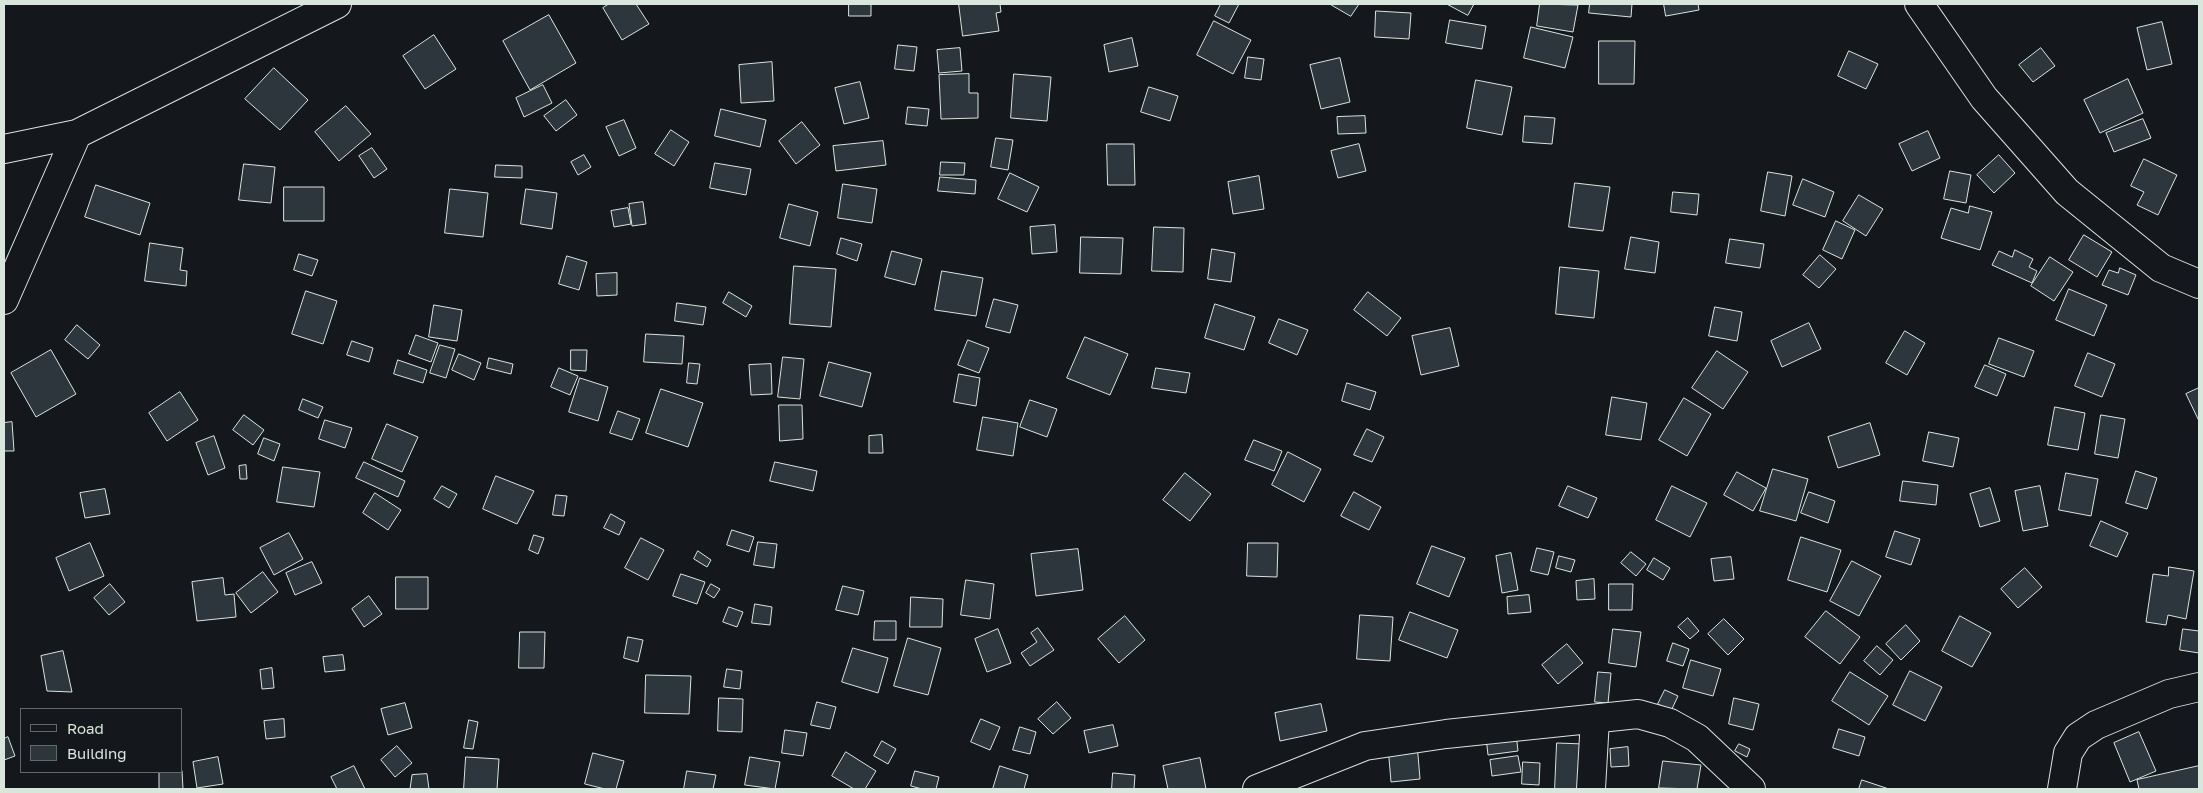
<!DOCTYPE html>
<html>
<head>
<meta charset="utf-8">
<style>
  body { margin:0 }
  #map { position:relative; width:2203px; height:793px; overflow:hidden; background:#14181c; font-family:"Golos Text",sans-serif }
  canvas { display:block }
  .frame { position:absolute; inset:0; border:5px solid #d8e6dc; pointer-events:none }
  .legend { position:absolute; left:20px; top:708px; width:162px; height:65px; box-sizing:border-box; background:#14181c; border:1px solid #626a69; margin:0; padding:6px 9px; list-style:none; font-size:15px; color:#d8e6dc }
  .legend li { display:flex; align-items:center; gap:10px; height:25px }
  .legend b { width:25px; border:1px solid #626a69 }
</style>
</head>
<body>
<div id="map">
<canvas width="2203" height="793"></canvas>
<div class="frame"></div>
<ul class="legend">
<li><b style="height:6px;background:#14181c"></b>Road</li>
<li><b style="height:14px;background:#2c363c"></b>Building</li>
</ul>
</div>
<script>
const ctx = document.querySelector('canvas').getContext('2d');
ctx.lineJoin = 'round';
function paint(path, color) { ctx.fillStyle = color; ctx.fill(path, 'evenodd'); }
function stroke(path, color, width, dash) { ctx.strokeStyle = color; ctx.lineWidth = width; ctx.lineCap = dash ? 'butt' : 'round'; ctx.setLineDash(dash || []); ctx.stroke(path); }
const building = new Path2D(`
  M609,4h27l13,20 -27,16 -19,-32z
  M849,4h22v12h-22z
  M959,4h41l1,8 -5,1 3,18 -36,5z
  M1221,4h18l-10,19 -14,-7z
  M1330,4h29l-8,12z
  M1447,4h27l-6,11z
  M1540,4l38,1 -5,27 -36,-6z
  M1590,4h42l-1,13 -42,-4z
  M1664,4h34l1,6 -33,6z
  M1376,11l35,2 -2,26 -34,-2z
  M549,15l27,48 -46,27 -27,-49z
  M1450,20l36,6 -4,23 -36,-6z
  M1214,21l37,19 -18,34 -36,-19z
  M2162,22l10,42 -25,6 -10,-42z
  M1531,27l42,10 -8,31 -41,-10z
  M434,35l22,34 -31,20 -22,-33z
  M1132,38l6,28 -29,6 -5,-27z
  M1599,41h36l-1,43h-35z
  M898,45l19,2 -3,24 -19,-2z
  M960,48l2,23 -23,2 -2,-23z
  M2041,48l14,18 -22,16 -14,-17z
  M1849,51l29,13 -12,25 -28,-13z
  M1248,57l16,2 -3,21 -16,-2z
  M1340,58l10,44 -29,7 -11,-44z
  M772,62l2,39 -33,2 -2,-38z
  M274,68l34,32 -28,30 -35,-31z
  M969,74v19h9v25l-37,1 -2,-44z
  M1014,74l37,3 -4,44 -36,-3z
  M2128,79l15,34 -43,20 -16,-33z
  M1476,80l36,7 -10,48 -35,-7z
  M860,82l9,36 -25,6 -9,-36z
  M543,85l9,18 -28,14 -8,-19z
  M1149,87l29,9 -8,25 -29,-9z
  M566,100l11,15 -21,16 -12,-15z
  M346,106l25,28 -32,27 -24,-29z
  M908,107l21,2 -2,17 -21,-2z
  M721,109l45,11 -6,27 -45,-11z
  M1365,116l1,17 -28,1 -1,-17z
  M1525,116l30,2 -3,26 -29,-2z
  M2143,119l8,19 -37,14 -8,-19z
  M624,120l12,28 -17,8 -13,-29z
  M802,122l18,23 -24,19 -17,-23z
  M671,130l18,12 -15,24 -19,-12z
  M1928,131l12,27 -28,13 -13,-27z
  M996,138l17,2 -5,30 -17,-3z
  M883,141l3,24 -50,6 -3,-25z
  M1107,144h27l1,41h-27z
  M1359,144l7,27 -28,7 -7,-27z
  M372,148l15,21 -13,9 -15,-22z
  M584,155l7,12 -13,8 -7,-13z
  M1999,155l16,18 -21,20 -17,-18z
  M2144,159l33,16 -19,40 -21,-10 7,-13 -13,-6z
  M941,162l24,1 -1,12h-24z
  M715,163l36,6 -5,26 -36,-7z
  M244,164l31,3 -4,36 -32,-3z
  M496,165l26,1v12l-27,-1z
  M1950,171l21,4 -5,28 -22,-4z
  M1768,172l24,4 -7,40 -24,-5z
  M1010,173l29,14 -12,25 -29,-13z
  M1259,176l5,33 -31,5 -5,-32z
  M940,177l36,3 -1,14 -37,-3z
  M1803,179l31,13 -9,25 -32,-12z
  M1575,183l35,4 -7,44 -34,-4z
  M843,184l34,5 -5,34 -34,-5z
  M96,185l54,18 -10,32 -55,-18z
  M284,187h40v34h-40z
  M450,189l38,4 -5,44 -38,-4z
  M526,189l31,4 -5,36 -31,-5z
  M1673,192l26,2 -2,21 -26,-3z
  M1859,195l24,14 -17,27 -23,-15z
  M643,202l3,22 -14,2 -3,-22z
  M789,204l29,8 -8,34 -30,-8z
  M1970,206l22,6 -12,38 -39,-12 10,-30 17,5z
  M628,208l3,16 -17,3 -3,-16z
  M1836,221l19,9 -13,29 -19,-9z
  M1055,225l2,27 -25,2 -2,-27z
  M1154,227l30,1 -1,44 -31,-1z
  M2084,235l28,17 -15,25 -28,-17z
  M1081,237l42,1 -2,36 -41,-1z
  M1631,237l28,5 -4,31 -30,-4z
  M841,238l21,6 -5,17 -20,-7z
  M1730,239l34,5 -4,24 -34,-5z
  M150,243l33,5 -3,22 7,1 -1,15 -41,-5z
  M1212,249l23,4 -4,29 -23,-3z
  M2015,250l18,9 -4,8 8,4 -5,12 -40,-18 7,-14 13,6z
  M892,251l30,8 -7,26 -30,-8z
  M299,254l19,6 -6,16 -18,-6z
  M1820,255l16,14 -17,19 -16,-13z
  M567,256l20,6 -8,28 -20,-6z
  M2050,257l23,15 -19,29 -23,-15z
  M794,266l42,3 -5,58 -41,-3z
  M1560,267l39,4 -5,47 -38,-4z
  M2120,268l16,7 -8,20 -26,-10 7,-15 9,3z
  M942,271l41,7 -7,38 -41,-6z
  M617,273v22l-20,1 -1,-22z
  M2069,289l38,16 -13,31 -38,-16z
  M306,291l31,10 -14,43 -31,-10z
  M729,292l23,14 -6,11 -23,-14z
  M1368,292l33,26 -14,18 -33,-26z
  M994,299l24,6 -8,28 -24,-6z
  M677,303l29,4 -3,18 -28,-4z
  M1215,304l40,13 -11,33 -39,-12z
  M434,305l28,5 -5,31 -28,-4z
  M1715,307l27,5 -5,29 -28,-5z
  M1279,319l29,11 -11,25 -28,-12z
  M1809,323l12,26 -39,18 -11,-26z
  M77,325l23,20 -12,14 -23,-19z
  M1450,328l9,38 -38,9 -9,-39z
  M1905,331l20,12 -18,32 -21,-12z
  M646,334l38,2 -2,28 -38,-2z
  M416,335l22,8 -7,19 -22,-8z
  M1085,337l43,17 -18,41 -43,-17z
  M1999,338l35,13 -10,26 -35,-13z
  M968,340l21,8 -10,25 -21,-8z
  M352,341l21,7 -4,14 -22,-7z
  M440,345l15,4 -9,29 -16,-5z
  M51,350l25,44 -40,23 -25,-44z
  M571,350h16l-1,21 -15,-1z
  M1717,351l31,21 -25,37 -31,-21z
  M2088,353l27,11 -13,33 -27,-11z
  M459,354l22,9 -7,17 -22,-10z
  M783,357l21,2 -4,40 -22,-2z
  M489,358l24,6 -2,10 -24,-6z
  M398,360l29,10 -4,13 -29,-9z
  M829,362l42,11 -9,34 -42,-11z
  M689,363l11,1 -3,20 -10,-1z
  M771,364l1,30 -21,1 -2,-30z
  M1985,365l21,9 -9,22 -22,-9z
  M559,368l19,8 -8,19 -19,-8z
  M1156,368l34,5 -4,20 -34,-5z
  M959,374l21,4 -4,28 -22,-4z
  M580,378l28,9 -10,34 -29,-9z
  M1347,383l29,9 -6,18 -28,-9z
  M2199,388v33l-13,-27z
  M661,389l42,14 -15,44 -42,-14z
  M180,392l18,28 -31,21 -18,-28z
  M1612,397l35,6 -6,37 -35,-5z
  M1684,398l27,16 -24,42 -28,-16z
  M303,399l20,8 -5,11 -19,-8z
  M1030,400l27,9 -10,28 -27,-10z
  M779,405h23l1,34 -23,2z
  M2055,407l30,6 -7,37 -30,-5z
  M618,411l22,8 -8,21 -22,-7z
  M244,415l20,15 -11,15 -20,-15z
  M2101,415l24,4 -7,39 -23,-4z
  M983,417l35,6 -5,33 -36,-6z
  M325,420l27,8 -7,20 -26,-9z
  M12,422l2,29h-10v-28z
  M1870,423l10,32 -42,13 -10,-31z
  M387,424l31,13 -16,35 -30,-13z
  M1367,429l17,8 -12,25 -18,-7z
  M1929,432l30,6 -6,29 -30,-6z
  M882,435l1,18h-14v-17z
  M214,436l11,32 -17,7 -12,-32z
  M264,438l16,6 -6,17 -16,-7z
  M1254,440l28,11 -8,20 -29,-11z
  M1288,452l33,17 -17,33 -32,-17z
  M364,462l41,19 -7,16 -42,-19z
  M775,462l42,9 -4,20 -43,-10z
  M246,465l1,14h-7l-1,-13z
  M283,467l37,5 -6,35 -37,-5z
  M1773,469l35,10 -12,42 -36,-10z
  M2136,471l21,7 -10,31 -21,-6z
  M1737,472l29,16 -13,23 -29,-16z
  M1185,473l26,21 -21,27 -27,-21z
  M2066,473l32,6 -7,37 -32,-6z
  M496,476l38,15 -17,33 -34,-15z
  M1903,481l35,4 -2,20 -36,-4z
  M442,486l15,8 -8,14 -15,-9z
  M1568,486l29,12 -9,20 -29,-12z
  M1672,486l35,17 -17,34 -34,-17z
  M2040,486l8,40 -25,5 -8,-40z
  M1990,488l10,33 -20,6 -10,-33z
  M105,489l5,25 -25,4 -5,-25z
  M1354,492l27,15 -12,23 -28,-14z
  M1809,492l26,9 -7,22 -27,-10z
  M375,493l26,17 -13,20 -25,-17z
  M556,495l11,1 -3,20 -11,-1z
  M611,514l14,8 -6,13 -15,-7z
  M2101,521l27,12 -11,24 -27,-11z
  M732,530l22,7 -5,15 -22,-7z
  M1895,531l25,8 -9,26 -25,-8z
  M289,533l14,26 -29,16 -14,-27z
  M534,535l10,3 -6,16 -9,-4z
  M1801,537l40,13 -14,42 -39,-12z
  M641,538l23,12 -16,30 -23,-12z
  M758,542l19,2 -3,24 -20,-3z
  M90,543l14,33 -35,15 -13,-33z
  M1248,543h30l-1,34 -30,-1z
  M1432,546l33,12 -16,39 -32,-13z
  M1537,548l17,4 -6,23 -17,-4z
  M1078,549l5,41 -47,6 -5,-42z
  M698,551l13,9 -4,7 -13,-8z
  M1631,552l15,12 -10,12 -15,-13z
  M1511,553l7,37 -16,3 -6,-37z
  M1559,556l16,4 -4,12 -15,-4z
  M1731,557l3,22 -20,2 -3,-22z
  M1654,558l16,10 -7,12 -16,-10z
  M1852,561l29,15 -22,40 -29,-15z
  M312,562l10,21 -27,12 -9,-22z
  M2169,567l25,4 -8,48 -18,-4 -2,10 -20,-3 7,-48 15,2z
  M2025,568l17,19 -24,21 -17,-19z
  M263,572l15,20 -27,21 -15,-20z
  M681,574l24,8 -8,22 -24,-8z
  M396,577h32v32h-32z
  M223,578l2,17 9,-1 2,23 -39,4 -5,-39z
  M1594,579l1,20 -18,1 -1,-19z
  M966,580l28,4 -4,35 -29,-4z
  M110,584l15,18 -16,13 -15,-17z
  M711,584l9,5 -6,9 -8,-5z
  M1609,584h24l-1,26h-23z
  M843,586l21,5 -6,24 -22,-5z
  M1529,595l2,17 -23,2 -1,-17z
  M369,596l13,18 -18,13 -12,-18z
  M911,597l32,2 -1,28h-32z
  M755,604l17,3 -2,18 -18,-2z
  M729,607l14,5 -6,15 -14,-5z
  M1826,611l34,26 -20,27 -35,-27z
  M1410,612l48,18 -11,28 -48,-18z
  M1360,615l33,2 -3,44 -33,-2z
  M1125,616l20,24 -26,23 -21,-24z
  M1960,616l31,17 -19,34 -30,-16z
  M1688,618l11,13 -9,8 -12,-12z
  M1724,619l20,20 -16,16 -20,-21z
  M875,621h21v19h-22z
  M1906,625l14,16 -19,19 -15,-16z
  M1038,628l16,22 -24,16 -9,-13 16,-11 -6,-9z
  M998,629l13,34 -24,9 -12,-33z
  M1613,629l28,3 -5,35 -27,-4z
  M2183,629l16,2v22l-19,-3z
  M520,632h25l-1,36h-25z
  M628,637l15,3 -5,22 -14,-4z
  M908,638l33,10 -13,47 -34,-9z
  M1673,643l16,6 -6,17 -16,-5z
  M1567,644l16,19 -25,21 -16,-19z
  M1877,646l16,14 -13,15 -16,-14z
  M853,648l35,10 -10,35 -36,-11z
  M63,651l9,41 -25,-1 -6,-35z
  M343,655l2,15 -20,2 -2,-15z
  M1691,660l30,9 -8,27 -30,-8z
  M272,668l2,20 -12,1 -2,-19z
  M727,669l15,2 -2,18 -16,-2z
  M1910,671l32,16 -17,34 -32,-16z
  M1598,672l13,1 -3,30 -13,-1z
  M1850,672l38,24 -19,29 -37,-24z
  M646,675l45,1 -2,38 -44,-1z
  M1665,690l13,6 -7,15 -13,-7z
  M719,698l24,1 -1,33 -24,-1z
  M1734,698l25,6 -6,26 -24,-6z
  M817,702l19,5 -6,22 -19,-4z
  M1057,702l14,16 -18,16 -15,-15z
  M405,703l7,25 -24,7 -7,-26z
  M1321,704l6,27 -47,10 -5,-28z
  M284,719l1,18 -19,2 -2,-18z
  M981,719l19,8 -10,23 -19,-8z
  M469,720l9,2 -5,27 -9,-1z
  M1113,725l5,21 -29,7 -5,-22z
  M1020,727l16,5 -6,22 -17,-4z
  M1839,729l26,8 -6,19 -26,-8z
  M785,730l22,3 -4,23 -21,-3z
  M2139,732l17,39 -26,11 -16,-39z
  M1516,733l2,18 -30,4 -2,-18z
  M8,737l7,19 -11,4v-21z
  M882,741l14,8 -8,15 -14,-8z
  M1417,743l3,36 -29,3 -3,-36z
  M1557,743l27,1 -2,45h-27z
  M1739,744l11,5 -3,8 -12,-6z
  M397,746l15,17 -17,14 -14,-17z
  M1628,747l1,19 -18,1 -1,-18z
  M846,752l30,19 -11,18h-11l-22,-13z
  M593,753l31,8 -8,28h-11l-20,-5z
  M1518,756l3,16 -29,4 -2,-16z
  M218,757l5,27 -26,4 -4,-26z
  M466,757l33,2 -2,30h-33z
  M750,757l30,5 -5,27 -30,-4z
  M1200,758l6,31h-38l-5,-23z
  M1663,761l38,4 -4,24 -38,-1z
  M1523,762l17,1 -1,22 -17,-1z
  M354,766l11,23h-28l-6,-12z
  M1000,766l28,9 -4,14h-31z
  M2199,766v23h-60l-2,-9z
  M182,771l1,18h-24v-17z
  M687,771l29,4 -3,14h-29z
  M915,771l24,6 -3,12h-14l-11,-3z
  M1113,773l22,2 -1,14h-22z
  M427,774l2,15h-19l2,-14z
  M1862,780l27,9h-30z`);
paint(building, '#2c363c');
stroke(building, '#d8e6dc', 1);
const minor = new Path2D(`
  M1919,4l65,94 83,94 94,76 38,16
  M4,149l73,-15 260,-130
  M4,300l73,-166
  M1257,789l108,-43 81,-12 192,-20 32,9 27,15 54,51
  M1591,789l4,-70
  M2062,789l6,-36 10,-16 18,-12 73,-31 30,-7`);
stroke(minor, '#d8e6dc', 30);
stroke(minor, '#14181c', 28);
</script>
</body>
</html>
